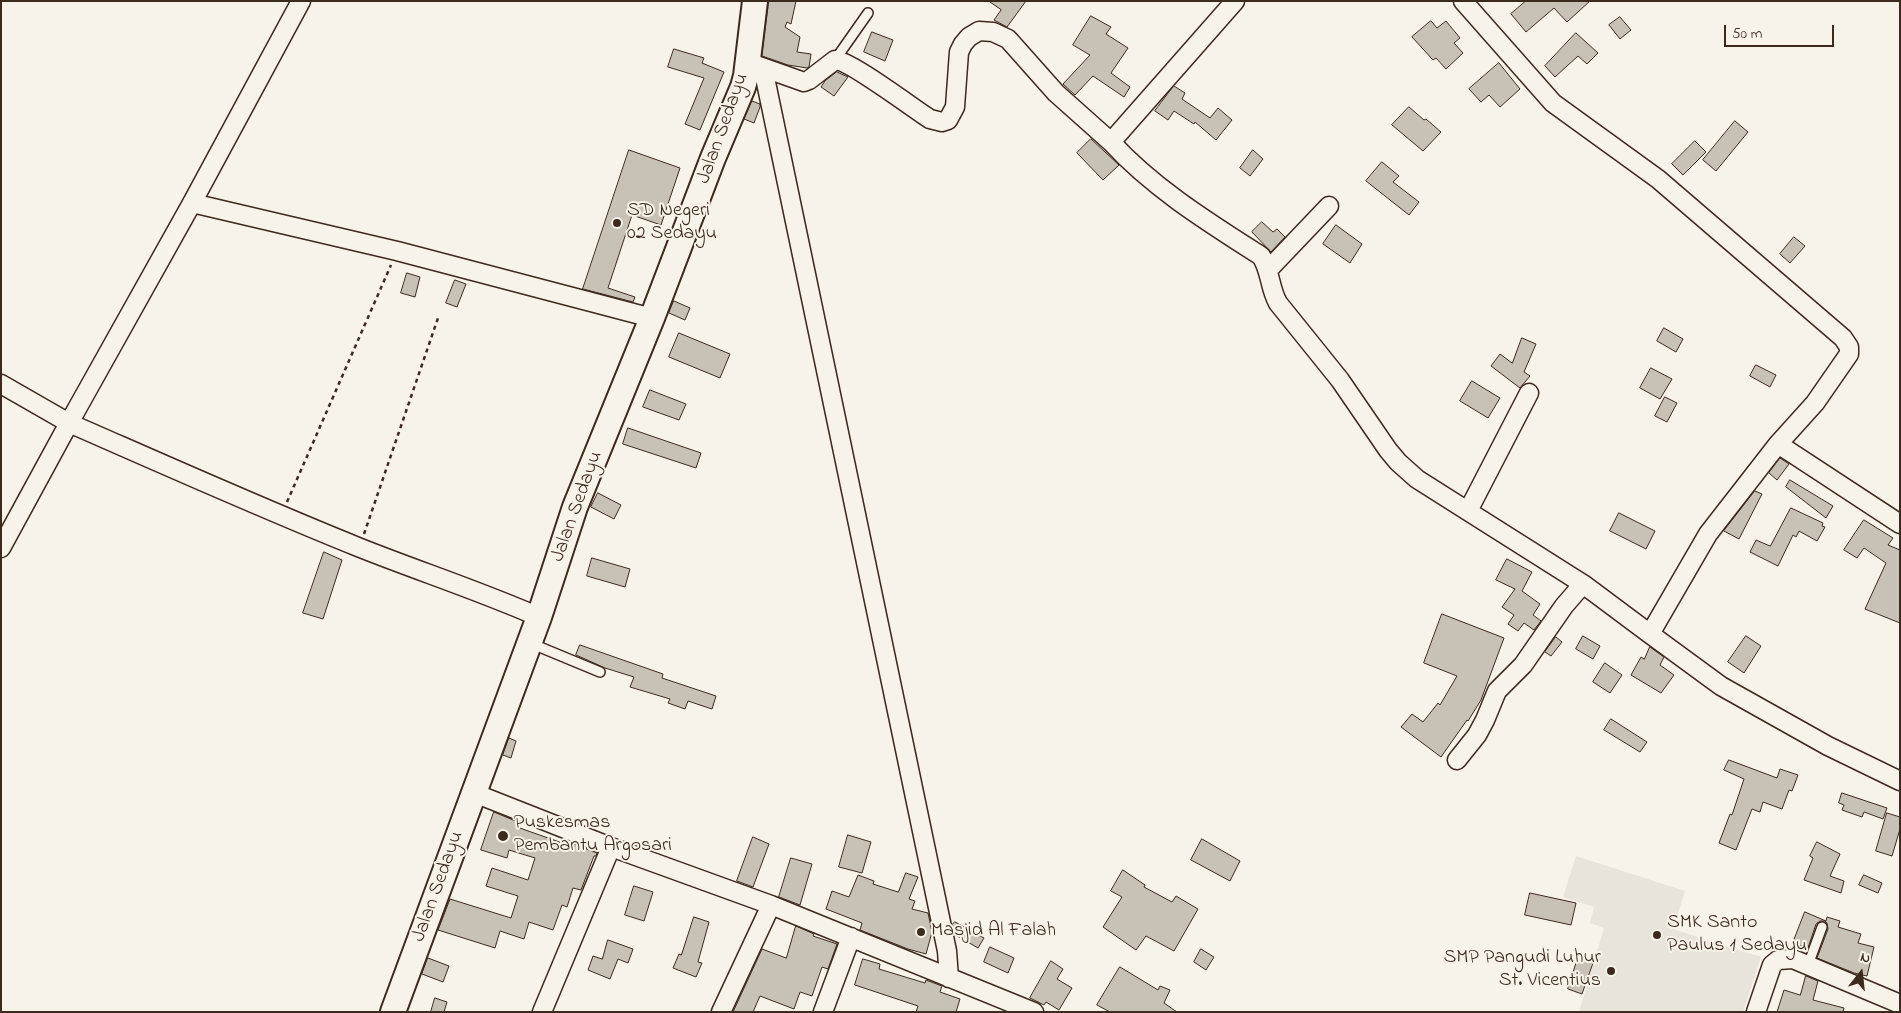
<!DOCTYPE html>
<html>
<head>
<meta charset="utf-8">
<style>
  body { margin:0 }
  #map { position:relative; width:1901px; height:1013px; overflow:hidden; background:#f7f3e8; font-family:"Indie Flower",sans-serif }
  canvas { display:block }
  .frame { position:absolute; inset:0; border:2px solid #3b2a1e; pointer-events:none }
  .north { position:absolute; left:1836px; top:948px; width:50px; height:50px; -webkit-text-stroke:4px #f7f3e8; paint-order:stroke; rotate:16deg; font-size:14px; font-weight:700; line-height:20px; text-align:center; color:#3b2a1e }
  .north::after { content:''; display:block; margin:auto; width:18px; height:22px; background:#3b2a1e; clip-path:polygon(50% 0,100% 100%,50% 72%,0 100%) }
  .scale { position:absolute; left:1724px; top:25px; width:110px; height:22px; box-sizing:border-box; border:2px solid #3b2a1e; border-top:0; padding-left:6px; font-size:15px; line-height:18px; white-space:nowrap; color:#3b2a1e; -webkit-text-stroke:4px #f7f3e8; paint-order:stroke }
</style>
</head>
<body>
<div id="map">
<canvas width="1901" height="1013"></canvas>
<div class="frame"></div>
<div class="north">N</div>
<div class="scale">50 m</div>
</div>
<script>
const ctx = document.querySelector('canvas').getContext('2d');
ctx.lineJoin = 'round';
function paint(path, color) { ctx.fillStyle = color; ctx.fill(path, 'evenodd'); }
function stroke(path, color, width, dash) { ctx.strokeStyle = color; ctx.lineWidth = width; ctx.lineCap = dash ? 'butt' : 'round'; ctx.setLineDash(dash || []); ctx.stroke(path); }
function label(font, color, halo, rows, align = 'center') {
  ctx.font = font + ' "Indie Flower",sans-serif'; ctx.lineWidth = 4; ctx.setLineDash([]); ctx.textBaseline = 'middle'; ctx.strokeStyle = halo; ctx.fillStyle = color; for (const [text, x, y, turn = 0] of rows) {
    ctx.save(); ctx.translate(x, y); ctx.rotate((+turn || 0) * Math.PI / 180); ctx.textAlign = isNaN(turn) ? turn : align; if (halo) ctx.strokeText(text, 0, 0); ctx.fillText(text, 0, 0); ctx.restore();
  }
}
paint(new Path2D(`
  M1576,856l109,35 -12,38 88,28 -18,55h-164l25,-84 -14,-5 4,-16 -31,-10z`), '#e9e4d9');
const building = new Path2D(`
  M769,1h27l-5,23 -4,-2 -2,5 15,10 -3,15 14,2 -2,13 -2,1 -19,-3 -26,-9z
  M989,1h37l-19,26 -13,-7 7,-10z
  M1526,1h64l-23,21 -13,-14 -28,24 -15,-18z
  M1091,16l20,11 -5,7 22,14 -17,25 19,14 -6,10 -31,-21 -18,19 -12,-11 27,-29 -17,-10z
  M1620,17l11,13 -11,9 -11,-14z
  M1431,21l6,7 9,-7 14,17 -6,5 9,10 -17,16 -10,-11 -3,2 -21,-23z
  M872,32l21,8 -8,21 -21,-9z
  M1576,33l22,20 -11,11 -9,-8 -23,21 -10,-11z
  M674,49l30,9 -2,5 22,9 -24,58 -15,-6 19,-46 -36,-11z
  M1499,63l21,26 -20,18 -11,-12 -8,7 -12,-13z
  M837,72l11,5 -14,19 -13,-9 4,-6z
  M1174,86l11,7 -3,6 28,19 8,-10 14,12 -16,20 -21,-18 -1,2 -20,-13 -6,9 -13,-9z
  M752,101l8,3v3l-6,16 -10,-4z
  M1409,107l15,13 2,-1 15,13 -18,19 -31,-26z
  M1735,121l13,11 -32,39 -13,-11z
  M1091,139l28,26 -16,15 -26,-27z
  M1695,141l11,11 -23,23 -11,-11z
  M629,150l51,18 -19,57 -29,-10 -24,73 27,9 -2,5 -50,-13z
  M1253,150l10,9 -13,17 -10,-8z
  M1382,162l17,14 -6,6 26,20 -10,13 -43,-34z
  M1262,222l11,10 4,-3 8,8 -14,15 -19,-20z
  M1336,225l26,19 -12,19 -27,-19z
  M1794,237l11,9 -15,17 -10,-9z
  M407,273l13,4 -5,20 -14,-4z
  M455,280l11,4 -9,23 -11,-4z
  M674,301l16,7 -5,12 -16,-7z
  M1664,328l19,11 -7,13 -19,-11z
  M679,333l51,21 -10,24 -51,-21z
  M1522,338l14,6 -12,28 6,4 -10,12 -29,-22 9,-12 12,9z
  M1756,365l20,10 -6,12 -20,-11z
  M1651,368l21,11 -12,20 -20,-11z
  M1472,381l28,17 -12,20 -28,-17z
  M650,390l36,14 -7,16 -36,-13z
  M1665,397l12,6 -10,19 -12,-6z
  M628,428l73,25 -5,15 -73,-24z
  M1780,458l9,6 -12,16 -8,-7z
  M1790,480l43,26 -7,12 -40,-31z
  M1755,491l7,3 -23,45 -15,-8z
  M598,493l23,12 -7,14 -23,-12z
  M1791,508l32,15 -1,3 3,1 -8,14 -18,-10 -3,6 -3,-2 -15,31 -28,-14 6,-12 14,6z
  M1619,513l36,18 -9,18 -36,-18z
  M1864,520l29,18 -5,7 12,5v73l-35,-14 21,-46 -22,-15 -7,10 -13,-8z
  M324,552l18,8 -19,59 -20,-6z
  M592,558l38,11 -5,18 -38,-11z
  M1507,559l25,13 -10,19 18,13 -7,11 8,6 -7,9 -10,-7 -6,8 -10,-7 6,-9 -12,-8 13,-18 -19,-9z
  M1442,614l62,24 -23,62 -13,21 -1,-1 -26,37 -40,-30 11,-13 11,8 15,-19 2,2 17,-29 -33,-13z
  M1583,636l17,10 -7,13 -17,-10z
  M1746,636l15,10 -17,27 -16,-11z
  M1556,637l6,5 -11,14 -6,-4z
  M580,645l83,29 -1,4 54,18 -4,13 -24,-8 -3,8 -17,-6 2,-4 -40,-12 4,-10 -29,-9 -29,-13z
  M1650,647l14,10 -4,8 14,10 -13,18 -30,-18 10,-18 3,2z
  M1605,663l17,12 -12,18 -17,-11z
  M1611,719l36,23 -7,10 -36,-22z
  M509,738l7,3 -5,17 -8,-3z
  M1729,760l48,18 3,-9 18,6 -6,16 -3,-1 -7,19 -19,-7 -3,10 -8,-3 -16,41 -17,-7 11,-29 2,1 12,-36 -20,-9z
  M1842,793l45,15 -4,11 -19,-7 -2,5 -20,-7 2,-5 -5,-2z
  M494,812l24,10 -1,5 48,17 1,-3 31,12 -1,3h-2l-13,34 -8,-2 -6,19 -5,-2 -9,25 -24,-8 -5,17 -24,-8 -5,17 -57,-18 12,-31 61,19 7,-22 -32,-10 6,-18 36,12 7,-22 -26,-8 -2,8 -26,-8z
  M1887,813l13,4v12l-8,27 -16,-5z
  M848,835l23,7 -9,31 -23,-6z
  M753,837l16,7 -16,43 -16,-6z
  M1202,839l38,22 -10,20 -39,-21z
  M1817,842l23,12 -10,22 14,5 -3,12 -37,-13 9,-22 -3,-2z
  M791,858l21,6 -12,41 -21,-8z
  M1123,870l22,15 -1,2 28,15 4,-6 22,13 -24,42 -28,-15 -10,14 -33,-23 19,-30 -11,-6z
  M906,873l12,4 -9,22 6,2 -3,8 16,4 4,19 -6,22 -18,-5 -48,-19 2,-7 -36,-14 6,-18 17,6 9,-22 16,6 -1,3 25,8z
  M1864,875l18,8 -4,10 -19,-8z
  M634,886l19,6 -9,29 -19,-6z
  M1530,893l46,10 -5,22 -46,-10z
  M1805,912l21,9 1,-4 13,4 -2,6 23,7 -3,9 16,4 -7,29 -13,-3 -37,-15 11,-29 -1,-6 -2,-2h-5l-4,3 -8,24 -15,-5z
  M694,917l15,5 -11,40 4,1 -6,14 -23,-9 6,-14 2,1z
  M955,922l29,16 -6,10 -24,-14 -2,-9z
  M796,926l18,8 -1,2 24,8 -9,25 -6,-2 -10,29 -12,-4 -6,17 -34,-13 -7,16h-20l29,-63 24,9z
  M608,940l25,9 -5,14 -10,-4 -8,20 -22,-9 5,-14 9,3z
  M990,947l24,11 -6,15 -24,-11z
  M1201,949l13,8 -8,13 -12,-8z
  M428,958l21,8 -6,16 -21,-8z
  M1578,958l15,5 -11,31 -14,-5z
  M863,959l17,5 -1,5 46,14 1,-3 16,6 -2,6 20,7 -4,13h-40l2,-6 -63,-21z
  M1051,961l12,8 -6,10 15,9 -13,22 -13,-8 -2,3 -14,-7z
  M1120,967l38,23 2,-4 10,4 -6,13 13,9h-67l-13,-7z
  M1806,976l12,5 -5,19 31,8 -1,4h-66l7,-22 16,5z
  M435,998l12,4 -3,10h-13z`);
paint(building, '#c8c1b6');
stroke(building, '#3b2a1e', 1);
const lane = new Path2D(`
  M835,60l33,-47
  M530,643l70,29
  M1808,965l14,-38`);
const street = new Path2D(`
  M301,1l-109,202 -123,220c96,42 192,85 289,124 60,24 122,44 181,70
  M756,65l48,17 5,-2 26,-20c14,0 79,49 95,59l12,3 6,-2 7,-13 4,-55 4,-8 6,-7 10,-6 14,1 15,7 48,54 55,49 124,-141
  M763,68l184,883 2,27
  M1111,142c42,46 97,80 150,114 10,15 8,31 17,47l62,77 48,70 10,12 19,17 166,105
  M192,203l205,48 255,67
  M1268,270l61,-64
  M1,384l68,39 -68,125
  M1778,444l122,80
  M1468,511l61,-118
  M1650,634l71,52 107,60 72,35
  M1457,760l20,-25 8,-15 12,-29 26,-26 41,-59 19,-22 67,50 58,-100 70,-90 37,-41 34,-49v-7l-6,-9 -185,-159 -105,-76 -90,-102
  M474,793l137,54 160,58 263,107
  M542,1012l69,-165
  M721,1012l50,-107
  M823,1012l28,-75
  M1756,1012l16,-47 6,-5 15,-1 107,45`);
const secondary = new Path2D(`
  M393,1012l146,-395 36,-110 77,-189 61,-160 30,-71 3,-11 9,-75`);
stroke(lane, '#3b2a1e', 12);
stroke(street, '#3b2a1e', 21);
stroke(secondary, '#3b2a1e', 28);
stroke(new Path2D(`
  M287,502l104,-237
  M364,534l74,-216`), '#3b2a1e', 2.5, [4, 4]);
stroke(lane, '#f7f3e8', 9);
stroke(street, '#f7f3e8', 18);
stroke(secondary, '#f7f3e8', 24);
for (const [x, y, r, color] of [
  [617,223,5,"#3b2a1e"],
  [503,836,6,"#3b2a1e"],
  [921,932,5,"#3b2a1e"],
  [1657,935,5,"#3b2a1e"],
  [1611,971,5,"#3b2a1e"]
]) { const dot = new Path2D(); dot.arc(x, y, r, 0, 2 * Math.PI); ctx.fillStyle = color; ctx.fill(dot); stroke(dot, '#f7f3e8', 2); }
label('20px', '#3b2a1e', '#f7f3e8', [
  ["Jalan Sedayu",724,129,-70],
  ["Jalan Sedayu",578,507,-70],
  ["Jalan Sedayu",439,887,-70]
]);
label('20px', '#3b2a1e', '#f7f3e8', [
  ["SD Negeri",627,212],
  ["02 Sedayu",627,235],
  ["Puskesmas",514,824],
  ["Pembantu Argosari",514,847],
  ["SMK Santo",1667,924],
  ["Paulus 1 Sedayu",1667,947],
  ["Masjid Al Falah",931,932],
  ["SMP Pangudi Luhur",1601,959,"right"],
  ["St. Vicentius",1601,982,"right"]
], 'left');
</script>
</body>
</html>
